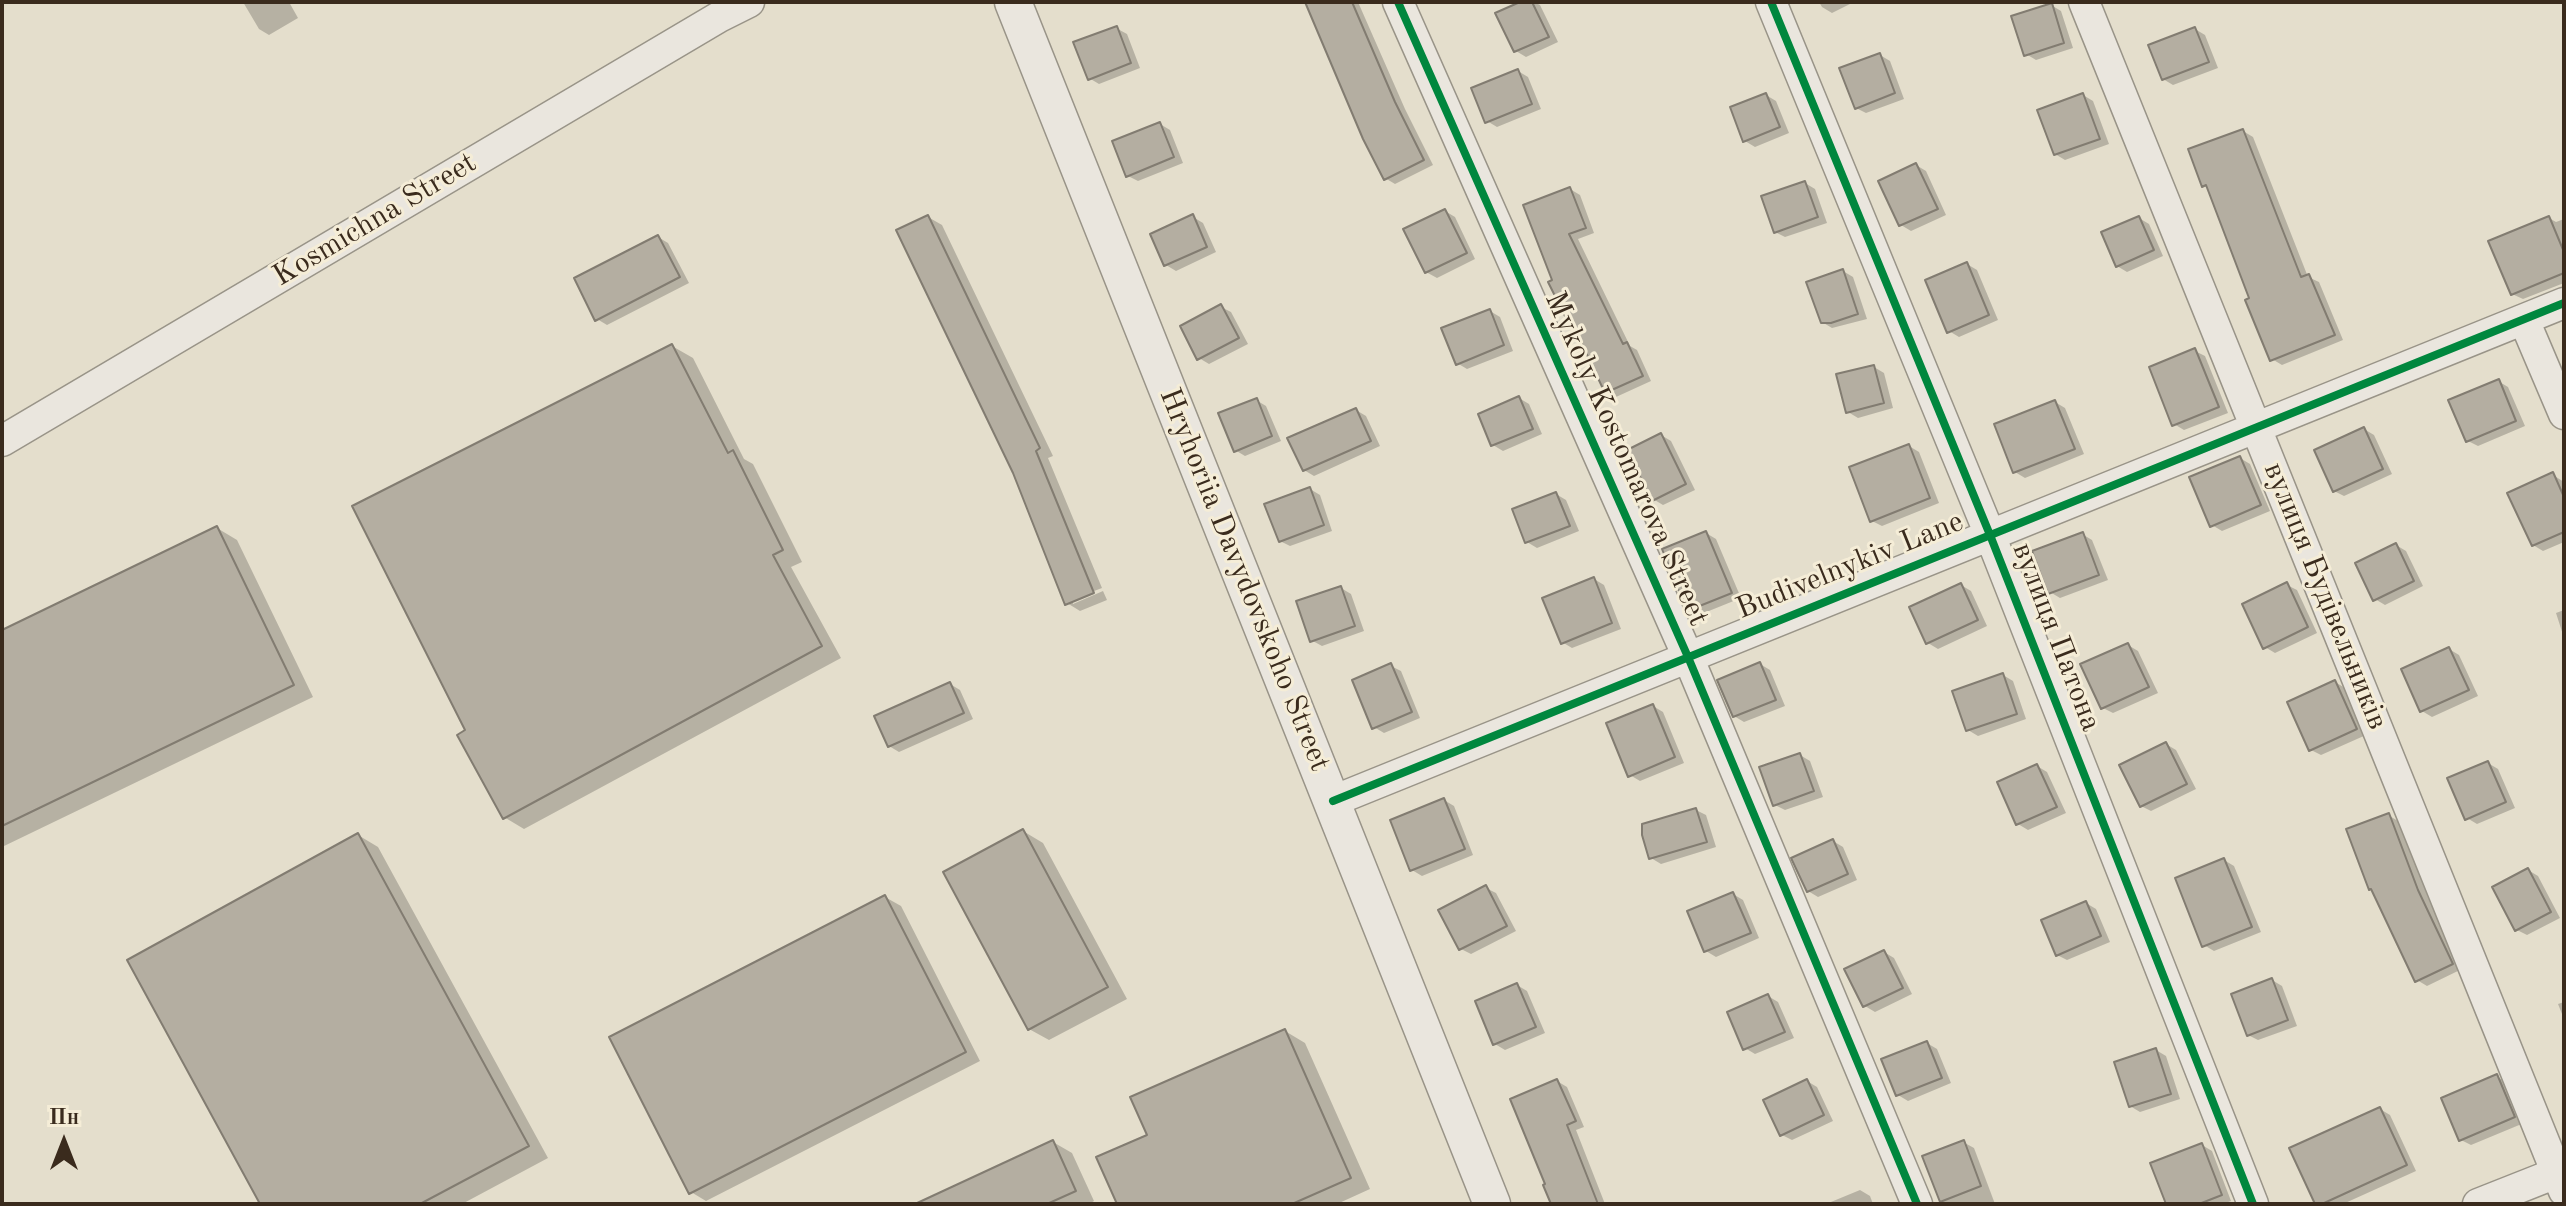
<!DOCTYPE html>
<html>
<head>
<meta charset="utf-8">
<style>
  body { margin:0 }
  #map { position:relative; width:2566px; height:1206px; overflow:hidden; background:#e4decc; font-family:"Old Standard TT",serif }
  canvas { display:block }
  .frame { position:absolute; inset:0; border:4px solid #3a2b1d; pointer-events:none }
  .north { position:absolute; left:24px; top:1102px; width:80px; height:80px; -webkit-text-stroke:6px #f5edd7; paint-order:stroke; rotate:0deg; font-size:22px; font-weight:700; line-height:32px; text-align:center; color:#3a2b1d }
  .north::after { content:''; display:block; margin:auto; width:28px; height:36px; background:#3a2b1d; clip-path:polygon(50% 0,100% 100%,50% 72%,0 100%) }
</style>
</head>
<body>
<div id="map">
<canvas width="2566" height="1206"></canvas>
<div class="frame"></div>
<div class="north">Пн</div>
</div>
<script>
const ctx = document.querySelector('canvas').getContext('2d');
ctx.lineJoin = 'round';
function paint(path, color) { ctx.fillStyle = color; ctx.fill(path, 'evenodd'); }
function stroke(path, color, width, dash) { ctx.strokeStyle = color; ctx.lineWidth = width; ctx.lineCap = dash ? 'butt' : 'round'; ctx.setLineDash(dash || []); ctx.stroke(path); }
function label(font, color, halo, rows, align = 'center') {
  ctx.font = font + ' "Old Standard TT",serif'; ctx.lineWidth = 6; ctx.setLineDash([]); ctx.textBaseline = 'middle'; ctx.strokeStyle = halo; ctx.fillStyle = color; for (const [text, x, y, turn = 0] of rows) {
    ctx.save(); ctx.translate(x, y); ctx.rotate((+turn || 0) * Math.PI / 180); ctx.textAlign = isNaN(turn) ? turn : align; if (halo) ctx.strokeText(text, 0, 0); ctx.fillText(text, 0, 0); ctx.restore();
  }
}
paint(new Path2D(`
  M243,2h46l9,16 -29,17 -10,-6z
  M1306,2h52l47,107 28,56 -38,19 -10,-6z
  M1525,2h9l6,3 18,37 -32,15 -10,-6z
  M1819,2h35l-22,11 -10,-6z
  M2051,5l10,6 12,37 -37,12 -10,-6z
  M1116,28l11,6 13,34 -41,16 -10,-6z
  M2195,29l10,6 13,33 -45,17 -10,-6z
  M1880,55l10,6 14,38 -38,14 -10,-5z
  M1518,71l10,6 13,32 -44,18 -10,-6z
  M1766,95l10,6 13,32 -34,14 -10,-6z
  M2083,95l10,6 16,43 -44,16 -10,-6z
  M1160,124l10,6 13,33 -45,18 -10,-5z
  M2243,131l10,6 55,140 11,5 24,58 -61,25 -10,-6 -63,-170 -5,-4z
  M1916,165l10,6 20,44 -35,16 -10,-6z
  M1805,183l10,6 12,34 -42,14 -10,-5z
  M1570,189l10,6 14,38 -16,6 52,107 7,4 14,31 -35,16 -10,-5 -29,-65 -7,-4 -16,-42z
  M1445,211l10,6 20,42 -38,19 -11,-6z
  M928,217l14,8 111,231 -5,2 54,130 -29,11v5l30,-13 4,9 -27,11 -13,-8z
  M1193,217l10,6 13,29 -40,19 -10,-6z
  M2139,218l10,6 14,32 -36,16 -10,-6z
  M2549,218l7,4 8,-3v64l-41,16 -11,-5z
  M658,237l10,6 21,40 -82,42 -10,-6z
  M1967,264l10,6 21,50 -39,17 -10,-6z
  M1843,271l10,6 14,42 -35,9 -10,-6z
  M1221,307l10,5 17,32 -39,20 -10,-6z
  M1490,311l10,6 13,34 -46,18 -10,-6z
  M672,346l21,12 51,101 9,5 49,98 -11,5 50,91 -317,171 -20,-12 -36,-86z
  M2195,351l10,5 23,57 -44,17 -10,-6z
  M1874,367l10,6 9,35 -35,10 -10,-6z
  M2498,381l10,6 17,39 -47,20 -10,-5z
  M1519,398l10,6 13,30 -39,17 -10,-6z
  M1256,400l10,6 15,35 -36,15 -10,-6z
  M2055,402l10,6 19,46 -59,24 -10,-6z
  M1356,410l10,6 14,30 -66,30 -10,-6z
  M2364,429l10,6 18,39 -48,22 -10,-5z
  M1661,435l10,6 24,49 -32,15 -10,-6z
  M1909,446l10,6 20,51 -57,23 -10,-5z
  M2240,458l10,6 20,47 -48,20 -10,-6z
  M2553,475l11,7v60l-21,9 -10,-6z
  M1310,489l10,6 12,36 -42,15 -10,-5z
  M1556,494l10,6 13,31 -42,17 -10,-6z
  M217,528l20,12 76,157 -311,150v-215z
  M1706,533l10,6 25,59 -42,17 -10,-5z
  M2082,534l10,6 16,40 -48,18 -10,-6z
  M2396,545l10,6 17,35 -38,19 -10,-6z
  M1594,579l10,6 17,44 -49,19 -10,-6z
  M1961,585l10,6 16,35 -49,23 -10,-6z
  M2287,585l10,5 20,43 -42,20 -10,-6z
  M1341,588l10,6 13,37 -42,15 -11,-6z
  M2564,610v28l-8,-25z
  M2128,645l10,6 20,42 -45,20 -10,-5z
  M2449,649l10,6 19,41 -46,21 -10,-6z
  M1760,664l10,6 15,36 -41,16 -10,-6z
  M1391,666l10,5 19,47 -36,15 -10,-6z
  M2003,675l10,6 13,38 -48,17 -10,-6z
  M2335,682l10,6 21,47 -45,20 -10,-5z
  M950,684l10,6 13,29 -74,33 -10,-6z
  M1653,706l10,6 21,51 -44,18 -10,-6z
  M2166,744l10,6 20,39 -45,22 -10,-5z
  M1800,755l10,6 13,36 -38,13 -10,-5z
  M2488,763l10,6 17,39 -38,16 -10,-6z
  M2037,766l10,6 19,41 -38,17 -10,-6z
  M1444,800l10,6 19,49 -51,21 -10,-6z
  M1696,810l10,5 10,32 -55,17 -10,-6z
  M2388,815l10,6 30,76 34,72 -35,17 -10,-6z
  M1023,831l20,12 84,156 -78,41 -20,-11z
  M358,835l20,12 170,311 -86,46h-200z
  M1833,841l10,6 14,33 -39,17 -10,-6z
  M2224,860l10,6 27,66 -47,19 -10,-6z
  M2528,870l10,6 22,42 -33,17 -10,-5z
  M1486,888l10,5 20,38 -45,23 -10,-5z
  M1733,894l10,6 16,38 -43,19 -10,-6z
  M885,897l16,9 79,155 -274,140 -15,-9z
  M2086,903l10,6 14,33 -43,18 -10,-5z
  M1884,952l10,6 18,36 -37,18 -10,-6z
  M2272,980l10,6 15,40 -39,14 -10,-5z
  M1517,985l10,6 18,42 -40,17 -10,-6z
  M1768,996l10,6 16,36 -39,16 -10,-6z
  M2564,1002v17l-6,-15z
  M1285,1031l20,12 65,146 -33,15h-218l30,-68z
  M1927,1043l10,6 14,34 -43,18 -10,-6z
  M2156,1050l10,6 14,43 -40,13 -10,-6z
  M2497,1077l10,5 17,41 -53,22 -10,-5z
  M1557,1081l10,6 17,40 -8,3 29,74h-52z
  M1807,1081l10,6 16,34 -41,19 -10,-5z
  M2380,1109l10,6 26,56 -73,33h-26z
  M1053,1142l19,11 22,48 -5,3h-169z
  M1963,1142l11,6 21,56h-51l-19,-47z
  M2202,1145l10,6 19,50 -8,3h-55z
  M1860,1190l10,6 3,8h-47z`), '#0003');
const building = new Path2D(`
  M1305,2h47l43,100 29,58 -40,20 -21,-41z
  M1520,2h12l17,35 -35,15 -19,-39z
  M2052,3l12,40 -40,13 -13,-40z
  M1117,26l14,37 -43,17 -15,-38z
  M2195,27l14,35 -47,18 -14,-35z
  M1880,53l15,40 -40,16 -16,-41z
  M1518,69l14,35 -47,19 -14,-35z
  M1766,93l14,34 -37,15 -13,-35z
  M2083,93l17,46 -46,16 -17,-45z
  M1160,122l14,35 -48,20 -14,-36z
  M2243,129l58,148 8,-3 26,61 -65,26 -25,-61 4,-2 -43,-113 -4,2 -14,-38z
  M1916,163l22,46 -39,17 -21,-45z
  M1805,181l13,36 -44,16 -13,-37z
  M1570,187l16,41 -17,6 54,110 4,-2 16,34 -38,17 -33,-70 -3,1 -21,-42 4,-2 -29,-75z
  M1445,209l22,44 -42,20 -22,-44z
  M1193,214l14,33 -43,19 -14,-32z
  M928,215l112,233 -4,3 58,142 -29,12 -52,-132 -117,-243z
  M2139,216l15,34 -38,17 -15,-35z
  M2549,216l15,36v21l-53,22 -23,-54z
  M658,235l22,42 -85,44 -21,-43z
  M1967,262l22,53 -42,18 -22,-53z
  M1843,269l15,45 -27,9h-10l-15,-41z
  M1221,304l18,34 -42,22 -17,-34z
  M1490,309l14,36 -48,20 -15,-37z
  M672,344l56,109 5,-3 50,100 -10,5 49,91 -319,173 -46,-84 8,-5 -113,-224z
  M2195,348l24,59 -47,19 -23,-59z
  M1874,365l10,38 -38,10 -10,-39z
  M2499,379l17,42 -50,21 -18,-42z
  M1519,396l14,33 -42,17 -13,-32z
  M1257,398l15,38 -38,16 -16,-39z
  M2055,400l20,49 -62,24 -19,-49z
  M1356,408l15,33 -68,30 -16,-33z
  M2364,427l19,42 -50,23 -19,-42z
  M1661,433l25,51 -34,17 -25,-51z
  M1909,444l21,54 -60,24 -21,-55z
  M2240,456l21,49 -51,22 -21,-50z
  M2553,472l11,25v35l-32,14 -25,-53z
  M1310,487l14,38 -45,17 -15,-38z
  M1556,492l14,34 -45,17 -13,-34z
  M217,526l77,159 -292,141v-196z
  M1706,531l26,62 -45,18 -25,-62z
  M2083,532l16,43 -51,19 -16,-43z
  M2396,543l18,38 -41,20 -18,-38z
  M1594,577l18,46 -51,21 -19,-46z
  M2287,582l21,45 -45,22 -21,-45z
  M1961,583l17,37 -52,24 -17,-37z
  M1341,586l14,40 -45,16 -14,-41z
  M2128,643l21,44 -48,22 -21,-45z
  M2449,647l20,43 -49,22 -19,-43z
  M1760,662l16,38 -43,17 -16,-37z
  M1391,663l21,49 -40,17 -20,-49z
  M2003,673l14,41 -51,17 -14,-40z
  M2335,680l22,49 -48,22 -22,-49z
  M950,682l14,31 -76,34 -14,-31z
  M1653,704l22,53 -47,20 -22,-54z
  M2166,742l21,42 -47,23 -21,-42z
  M1800,753l14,38 -41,15 -14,-39z
  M2488,761l18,41 -41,18 -18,-42z
  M2037,764l20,43 -41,18 -19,-43z
  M1444,798l21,51 -55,22 -20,-51z
  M1696,808l11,34 -58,17 -7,-24v-11z
  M2389,813l29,77 35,74 -38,18 -44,-93 -2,1 -23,-61z
  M1023,829l85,158 -80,43 -85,-158z
  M358,833l171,313 -109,58h-160l-133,-244z
  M1833,839l15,35 -41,18 -16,-34z
  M2224,858l28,69 -50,20 -27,-69z
  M2528,868l23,44 -36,19 -23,-44z
  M1486,885l21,41 -48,24 -21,-40z
  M1733,892l18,41 -47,19 -17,-41z
  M885,895l81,157 -277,142 -80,-157z
  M2086,901l15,35 -45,20 -15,-36z
  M1884,950l19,38 -40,19 -19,-38z
  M2272,978l16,42 -41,16 -16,-42z
  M1517,983l19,44 -43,18 -18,-44z
  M1768,994l17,38 -42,18 -16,-38z
  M1285,1029l66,149 -59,26h-175l-21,-47 51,-22 -17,-38z
  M1927,1041l15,37 -46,18 -15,-37z
  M2156,1048l15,46 -42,13 -15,-45z
  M2497,1074l18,43 -56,24 -18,-43z
  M1557,1079l19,42 -9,4 31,79h-47l-8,-19 2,-1 -35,-85z
  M1807,1079l17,36 -44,21 -17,-36z
  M2380,1107l27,58 -85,39h-7l-26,-56z
  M1053,1140l23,51 -29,13h-132z
  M1964,1140l17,46 -41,16 -18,-46z
  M2202,1143l20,52 -23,9h-33l-16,-41z`);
paint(building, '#b4aea1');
stroke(building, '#827c71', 2);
const minor = new Path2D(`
  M1398,2l290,655 229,547
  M1771,2l219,533 263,669
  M2084,2l480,1189
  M2524,320l40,94
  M2,441l717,-424 30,-15
  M1333,801l1231,-498
  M2478,1204l86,-34`);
const tertiary = new Path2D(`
  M1013,2l479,1202`);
stroke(minor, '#999488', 33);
stroke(tertiary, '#999488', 39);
stroke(minor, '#eae6de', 30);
stroke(tertiary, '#eae6de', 36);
stroke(new Path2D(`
  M1398,2l290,655 229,547
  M1771,2l219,533 263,669
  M1333,801l1231,-498`), '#00873e', 8);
label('30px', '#3a2b1d', '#f5edd7', [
  ["Kosmichna Street",375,220,-31],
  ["Mykoly Kostomarova Street",1626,459,66],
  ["Budivelnykiv Lane",1850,566,-22],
  ["Hryhoriia Davydovskoho Street",1244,580,68],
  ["вулиця Будівельників",2325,596,68],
  ["вулиця Патона",2056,637,69]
]);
</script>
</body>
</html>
